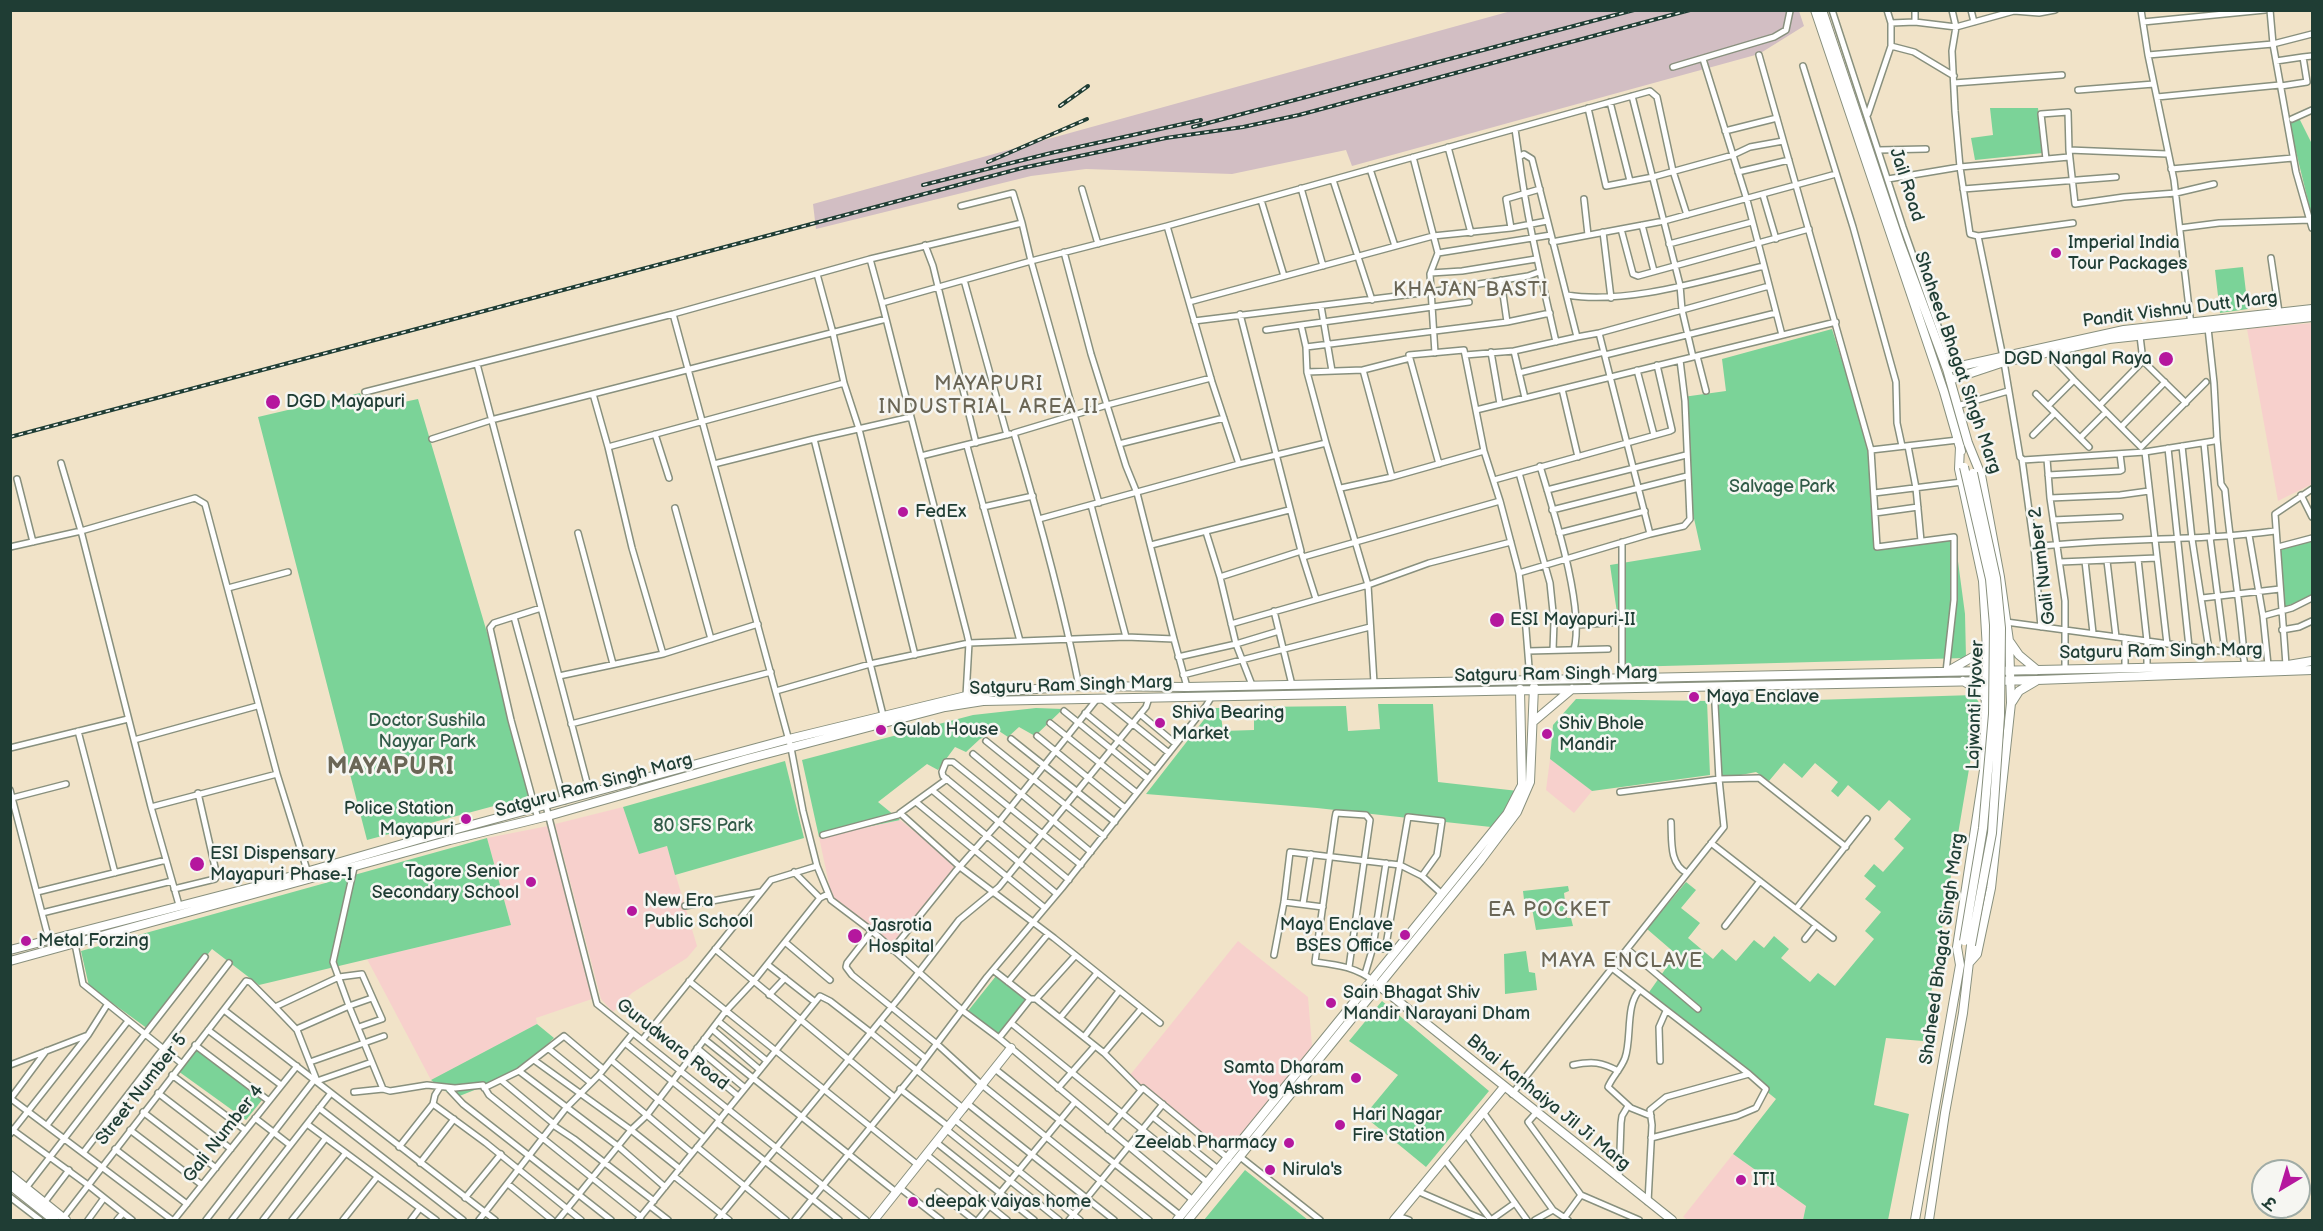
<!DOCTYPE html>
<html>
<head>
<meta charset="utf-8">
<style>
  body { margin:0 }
  #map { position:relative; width:2323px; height:1231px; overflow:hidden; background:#f1e3c8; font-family:"Balsamiq Sans","Playpen Sans Deva",sans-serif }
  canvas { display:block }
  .frame { position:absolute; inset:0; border:12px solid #1f3d34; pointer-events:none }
  .north { position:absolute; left:2251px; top:1159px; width:60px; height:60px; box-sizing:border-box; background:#f6f6f2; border:2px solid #a0aca6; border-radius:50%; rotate:218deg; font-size:16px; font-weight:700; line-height:24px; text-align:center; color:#1f3d34 }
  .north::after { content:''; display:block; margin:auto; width:21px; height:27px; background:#b5179e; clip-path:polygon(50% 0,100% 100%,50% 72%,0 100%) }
</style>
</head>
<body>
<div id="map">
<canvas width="2323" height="1231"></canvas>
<div class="frame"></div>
<div class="north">उ</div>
</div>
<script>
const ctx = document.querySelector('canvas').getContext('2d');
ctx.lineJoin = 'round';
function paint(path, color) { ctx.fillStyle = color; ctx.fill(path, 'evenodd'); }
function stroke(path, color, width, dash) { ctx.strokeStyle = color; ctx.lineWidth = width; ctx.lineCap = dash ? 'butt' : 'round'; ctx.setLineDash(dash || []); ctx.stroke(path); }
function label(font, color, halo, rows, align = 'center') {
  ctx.font = font + ' "Balsamiq Sans",sans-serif'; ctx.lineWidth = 5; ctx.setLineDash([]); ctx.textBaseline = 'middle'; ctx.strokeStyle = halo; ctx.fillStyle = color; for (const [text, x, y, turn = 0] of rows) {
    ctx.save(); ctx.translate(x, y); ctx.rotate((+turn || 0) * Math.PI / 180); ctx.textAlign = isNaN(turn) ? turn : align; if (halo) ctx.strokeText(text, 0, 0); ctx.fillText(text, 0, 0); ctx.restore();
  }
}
paint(new Path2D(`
  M2312,323v161l-34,17 -31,-172z
  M1550,759l42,32 -18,22 -28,-23z
  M623,807l16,46 28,-7 30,100 -10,12 -55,35 -19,19 -12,-13 -46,-175z
  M900,820l57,45 -66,85 -58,-47 -14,-66z
  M548,826l44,173 -56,19 1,6 -106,56 -64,-121 144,-34 -24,-87z
  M1238,941l70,56 4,49 -86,108 -96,-79z
  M1733,1154l73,52 -3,14h-115l-5,-3z`), '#f7d0cc');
paint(new Path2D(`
  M1511,11h288l5,15 -45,28 -407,112 -6,-16 -114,24 -146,-5 -55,7 -215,53 -3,-25z`), '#d2bec3');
paint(new Path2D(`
  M1990,108h48l5,45 -68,7 -4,-22 22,-3z
  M2299,118l13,26v73l-23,-94z
  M2243,267l5,42 -28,4 -5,-43z
  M1832,329l38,121 10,97 75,-8 10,75 1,44 -341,9 -15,-102 91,-15 -10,-45 -8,-108 43,-6 -4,-32z
  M360,393l6,17 52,-11 117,396 -168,45 -109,-423z
  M2312,541v54l-27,12 -5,-57z
  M1974,695l6,9 -57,337 -37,-3 -12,67 35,9 -21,106h-85l3,-14 -73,-52 43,-55 -129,-104 29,-41 -29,-25 39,-47 10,8 -15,18 19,15 -12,15 25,21 9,-10 14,12 18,-21 10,8 10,-12 15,13 -8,9 29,24 8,-9 17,13 39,-47 -9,-8 16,-19 -16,-13 11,-13 -12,-10 10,-12 9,8 21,-24 -10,-9 17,-20 -22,-19 -10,11 -31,-26 -10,12 -7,-6 7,-9 -23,-19 -13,15 -18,-15 -15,18 -13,-9 -35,7 -3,-76z
  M1576,699l131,2 3,74 -118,16 -42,-32 3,-34z
  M1378,704h55l5,78 80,9 -4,14 -23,22 -174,-19 -171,-14 67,-86h7l3,23 31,-1v-23l92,-1 2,25 32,-2z
  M1036,708l27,1 -28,27 -16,-9 -11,10 -9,-6 -19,8 -14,13 -11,-5 -17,23 -11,-6 -49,38 22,18 -81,17 -17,-77 171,-45z
  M785,761l19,77 -129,37 -8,-29 -28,8 -16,-47z
  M487,838l24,87 -252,60 -47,-36 -64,80 -59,-43 -8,-35z
  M1568,886l1,5 -5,2 3,25h4l2,8 -37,4 -4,-22h-7l-2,-17z
  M1526,951l3,21 6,1 2,17 -32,4 -1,-40z
  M1000,971l33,26 -32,40 -33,-26z
  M1382,1001l107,90 -63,76 -62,-51 34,-41 -49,-34z
  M537,1024l17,14 -37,35 -60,24 -12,-6 -14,-11z
  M196,1049l66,51 -16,20 -68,-49z
  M1245,1170l63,50h-104z`), '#7bd398');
const street = new Path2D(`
  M1832,10l71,217 50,141
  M1887,10l4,13
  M1915,10v12
  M1952,10l4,17 -4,24 3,60 5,56 10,67 8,2 95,-13
  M1971,10l3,12
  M2141,10l7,45 26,125 17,145
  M2270,10l3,34 23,128 16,56
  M2143,22l122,-12
  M1891,46l23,6 40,24
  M1759,55l112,395 6,97 77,-10v63l-8,72
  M2148,55l125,-11 39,-10
  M2303,57l9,-1
  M1703,59l44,141 35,135
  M2276,61l27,-4 4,25 -26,4
  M1803,66l50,161 43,155 1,41 5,23
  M1673,67l101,-30 12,-7 4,-19
  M1954,83l108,-8
  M2078,90l76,-6
  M1632,96l48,189 2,25 11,47
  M2157,97l123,-12
  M1610,102l20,79
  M1588,108l18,78 47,-9 80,-22 17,-8 33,-6
  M1868,114l23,-68v-23l24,-1 41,5 58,-16 25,2 16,-3
  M2292,119l20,-9
  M1515,129l4,28
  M1725,131l52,-13
  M1448,147l23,86
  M1879,150l47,-1
  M2167,154l-98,-4 6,54 49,-7 52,-4 38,-9
  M1413,157l25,96 -8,21 5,79
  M2046,159l-5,-45 27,-2 1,38
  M1370,169l25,77
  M2171,169l122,-11
  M1738,172l51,-12
  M1888,179l72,-12 109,-10
  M1333,180l39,120
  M1301,188l22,78
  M1082,189l16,55
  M1963,189l153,-12
  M1763,195l13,44
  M1584,199l4,36
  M1261,200l23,76
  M961,206l52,-13 9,30
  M1642,225l12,46
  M1511,228l-5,-29 34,-10
  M2180,228l39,-5 91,-3
  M1621,229l12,45 5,2 171,-47
  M1603,232l8,66
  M1978,236l26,126 16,95 3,3 122,-8
  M1552,242l112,-21 172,-47
  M1669,244l83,-22
  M925,245l8,21 43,177
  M1438,253l113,-18
  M2271,258l8,54
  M870,259l152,-36 9,38 -149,42 29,114
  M1431,273l31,-2 74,-12
  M817,274l16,59 11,50 15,46 56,226
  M964,280l43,155
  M1501,280l6,42
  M1567,295c59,10 138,-15 197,-29
  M1189,302l244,-66 78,-8 36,-7
  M1321,306l11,65
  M673,314l118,434 12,63 14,55 14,34 41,31 91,80 36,27 195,163
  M1194,321l236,-29 98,-16 11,-4
  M1301,325l168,-23
  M1266,330l35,-5 5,22 1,25
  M2140,336l3,25 43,42
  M1556,342c-14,-62 -29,-122 -37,-185l5,-3 8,5 45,178 22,-4 170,-47
  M1306,347l201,-25 43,-9
  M1514,351l11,47
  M2051,351l4,9 19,20 67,67 65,-65
  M1491,352l9,52
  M1465,355l49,-4 63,-14
  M1605,355l171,-42
  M1697,356l9,35
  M477,364l113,430
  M1363,370l47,-12
  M1637,370l17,65
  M1519,373l85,-21
  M1562,389l16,68
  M365,392l308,-78 197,-55 12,44
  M593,394l15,53
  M2036,394l53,53
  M2100,405l43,-44
  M1957,406l51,-15
  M2048,406l26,-26
  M1476,410l360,-88
  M2121,427l44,-45
  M655,434l14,44
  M2033,435l22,-22
  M2080,438l26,-26
  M2217,438l4,46 4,6c5,55 15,110 19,165
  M432,439l59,-19 395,-101
  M1326,443l-19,-71 56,-2 29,107 -51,11
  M2204,443l9,94
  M1119,444l105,-26
  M967,446l53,195
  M1908,446l8,42 5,53
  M2182,446l10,93 17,111
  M2168,448l21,199
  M1871,450l87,-10
  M921,456l89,-22
  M2022,459l12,88 7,80
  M2047,459l3,39 15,103v68
  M61,463l20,68 70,276
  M714,464l100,-25
  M1239,464l87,-21 42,142 6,98
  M1439,464l-30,-109 55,-5 20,101 16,50 19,72 7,56 4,51
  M1540,466c13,44 45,141 34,184
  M1519,473l31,110 4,39 -1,28
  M2048,475l72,-4 2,-1 -2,-16
  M1392,477l92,-26
  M17,479l16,63
  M1494,480l176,-49 2,-1 -15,-65
  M1547,490l139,-35
  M1874,493l88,-11
  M2301,495l11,22
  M2050,498l70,-3 29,-4
  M1099,503l-68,-242 136,-35 483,-135 7,6 16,74 14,44
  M1091,505l35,132
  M983,507l50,-11
  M675,508l36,131
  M1552,510l135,-34
  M1875,513l43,-6
  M1039,519l200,-55 -27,-82 -45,-156
  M2053,520l67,-3
  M1206,532l14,45
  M578,533l35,131
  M1559,533l86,-22
  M1650,534l34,-8 6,-7 -5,-118 -5,-41
  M2249,535l14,81 5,49
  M2210,537l15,115
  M1151,545l138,-35
  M10,547l71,-16 114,-33 10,6 72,270
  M2034,547c80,-10 161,-5 241,-16
  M2278,547l34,-9
  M1302,555l14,44
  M1303,557l197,-56
  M2138,559l9,82v27
  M2085,561l8,72
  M2107,561l9,76
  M2060,562l97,-4
  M1519,573l131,-39 -51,-201
  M228,588l60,-16
  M2202,598l78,-9
  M1274,611l18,74
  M2263,616l29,-8 20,-10
  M514,617l50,184
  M2006,622l237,32 2,12
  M758,624l-95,30 -31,-106 -24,-101 236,-64
  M1231,624l137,-39 61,-22 82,-21
  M1577,625l45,-3
  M2282,630l17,-3 13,-6
  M2125,638v30
  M1174,639l13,48
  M2167,644l-22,-192 69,-11 3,-3 -3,-55 -6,-55
  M1528,651l80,-2
  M1178,657l58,-13 -16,-67 81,-26 -61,-237
  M2286,665l-11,-151 37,-25
  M1183,675l187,-48
  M559,676l104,-22
  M1622,677v-135
  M1252,685l-16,-41 43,-13
  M1079,686c-17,-85 -40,-169 -65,-253l93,-28 104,-27
  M776,691l94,-27 99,-21 157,-6 48,2 -37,-146 -11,-27 -35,-112 -27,-102
  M1102,699l67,54
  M1064,711l84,68
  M1085,713l70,57
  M1140,714l36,30
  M883,715l-69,-276 97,-22 56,217 2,9 -3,53
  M1050,723l87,70
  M571,724l200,-52
  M78,731l37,142
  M1037,736l88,72
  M1011,739l104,83
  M134,740l123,-34
  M986,741l118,95
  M10,748l118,-29
  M973,754l118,98
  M947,779l-47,34 60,54 94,71 106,85
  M10,790l39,150
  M932,790l125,104
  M1620,792l99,-13 40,-1 87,69
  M12,798l54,-14
  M916,802l129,106
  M546,806l51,198 269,216
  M538,819l-27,-99 -21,-92 4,-5 47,-15
  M1671,822c1,19 -2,42 16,51
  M823,835l75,-20
  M1711,843l122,95
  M354,868l-21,94 16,44 -50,22 -2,2 20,51 55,-19
  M794,872l26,26
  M1069,880l-126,-104 -1,-4 4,-10h7l128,103
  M174,889l41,-10 2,-3 -19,-83
  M37,892l129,-32
  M1284,902l39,5
  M1303,904l8,-50
  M179,905l-28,-98 126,-33 30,96
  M685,906l75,-14
  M1796,909l71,-90
  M42,913l130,-32
  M1725,926l35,-45
  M872,931l-25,32 -1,4 6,8 85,69 45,41 167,135
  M1805,939l11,-14
  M785,942l45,38
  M75,944l8,40 62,50 60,-77
  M1373,947l11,2 2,-4 22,-128 34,4 -5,34 -15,21
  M715,949l179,148
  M1627,949l71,60
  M892,950l63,-78 44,-50 98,-123
  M1274,955l10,-53 6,-50 110,13 22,11 20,18
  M768,965l47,37
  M1349,967l21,-147 -4,-5 -30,-2 -1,5 -20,144c23,3 41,5 60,20
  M1612,968l137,106 -83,23 -16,13 2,15 -4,77
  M993,970l37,29h6l68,54 36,36
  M1365,974l8,-27 13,-84
  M689,981l229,184
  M1008,982l40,-48
  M1640,990c-15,14 -8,49 -15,68 -4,11 -13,19 -17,29l23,21 20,8
  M769,995l16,-17
  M372,998l-23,8 34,83 7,2 37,-6 28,3 28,-3 6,10 152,122
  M1036,999l39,-43
  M275,1007l22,23
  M224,1010l271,210
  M1060,1018l37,-45
  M718,1021l49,40
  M880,1021l45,37
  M1011,1023l197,160
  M712,1029l48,41
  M208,1030l73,55
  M1084,1037l35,-46
  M999,1038l31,-39
  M643,1039l128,-159 46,-14
  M704,1039l192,153
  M625,1043l95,77
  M195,1045l74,56
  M697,1048l48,40
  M549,1049l42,34
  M1104,1053l37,-44
  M690,1056l48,40
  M534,1060l97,70 49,39
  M611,1060l93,78
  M1660,1061l-1,-34 7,-16
  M310,1062l74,-26
  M10,1065l78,-30 19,-30
  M1573,1065c19,-4 29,-3 45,6
  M995,1069l186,147
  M519,1071l100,76 46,40
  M172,1075l73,55
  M599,1075l93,78
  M501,1080l53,44
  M448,1088l15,16 148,116
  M484,1088l35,-17 45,-35 39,33
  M1058,1088l37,-42
  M900,1089l49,38
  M354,1092l29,-3
  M158,1093l73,56
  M1512,1094l212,-267 -5,-48 -5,-93
  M10,1098l162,122
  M11,1098l35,-47
  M433,1104l2,-9 5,-8
  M968,1104l146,116
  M319,1108l144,112
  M143,1112l73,56
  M1483,1112l70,98 15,10
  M1536,1113l-8,9 53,73 58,25
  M1153,1117l66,53
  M255,1118l35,27
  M955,1120l125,100
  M717,1123l122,97
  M307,1124l129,96
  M47,1125l81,-104
  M553,1125l21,14 80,62
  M10,1128l78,57 44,35
  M130,1130l72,55
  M947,1130l112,90
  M1108,1130l35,-42 86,71
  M1465,1133l62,87
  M10,1134l78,-99
  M1651,1138l86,-22 19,-8 10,-19 -17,-15
  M937,1143l97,77
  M399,1147l34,-43 53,39 95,77
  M697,1147l89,73
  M115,1149l72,55
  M83,1153l146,-190
  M927,1155l80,65
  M1239,1156l81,64
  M1444,1159l47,61
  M420,1163l34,-44
  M674,1176l55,44
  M1619,1179l2,-56 1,-7 6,-10
  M508,1184l44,36
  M26,1188l119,-154 36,29
  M900,1188l41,32
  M1417,1191l67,29
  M938,1192l36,28
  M10,1197l30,23
  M465,1198l36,-44
  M44,1203l25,-33
  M650,1206l18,14
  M1398,1216l11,4
  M1565,1217l16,-22
  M63,1218l183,-237 4,1 25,25 64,-30 23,-3 20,45 -23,8
  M88,1220l16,-22
  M117,1220l6,-7
  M174,1220l123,-154
  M206,1220l109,-141
  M232,1220l99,-127
  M263,1220l62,-81
  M292,1220l53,-66
  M343,1220l34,-43
  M411,1220l9,-12
  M479,1220l87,-112 33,-33 34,-42
  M558,1220l73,-90 16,-15 78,-103 28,-30 67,-84 8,-4
  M638,1220l182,-224 10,5 40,31 94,77
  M717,1220l182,-222 60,-78 40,-33 147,-180 3,-9
  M795,1220l122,-150 70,-93 75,-89 144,-182 6,-10
  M978,1220l97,-118
  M1069,1220l94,-116
  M1491,1220l24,-17
  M1535,1220l18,-10`);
const secondary = new Path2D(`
  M1815,10l129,382 17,59
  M1822,10l78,233 47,126 21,74 13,32 19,102 9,64 2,62 -20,185 -14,66 -8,9
  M1947,369l177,-39 188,-21
  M1950,380l54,-18 105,-23 203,-22
  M2010,642l9,13 18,15
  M1948,671l30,-17 8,-10
  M1963,681l14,8 8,9
  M2012,702l7,-11 17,-10
  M1534,721l38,-32
  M10,950l251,-65 159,-46 369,-100 177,-43 28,-4 85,-6 108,1 1101,-22 24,-4
  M10,961l440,-121 98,-24 199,-57 198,-52 38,-6 1054,-21 275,-10
  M1378,985l294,235
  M10,1175l56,45
  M10,1185l44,35
  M874,1220l137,-172
  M1177,1220l330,-406 15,-29 -2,-96
  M1188,1220l292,-359 37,-49 13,-30 4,-95
  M1394,1220l110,-133
  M1915,1220l45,-255 -3,-18 27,-177 3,-120 -4,-69 -24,-112 1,-22
  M1929,1220l16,-107 18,-100 8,-68`);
stroke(street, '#88907e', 8);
stroke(secondary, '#88907e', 10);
stroke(street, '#fff', 5);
stroke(secondary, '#fff', 8);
const rail = new Path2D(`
  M1060,106l28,-20
  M1193,127l441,-117
  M988,162l99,-43
  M923,185l128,-32 150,-33
  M10,437l1012,-269 144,-30 77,-11 56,-12 391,-105`);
stroke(rail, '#1f3d34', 4);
stroke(rail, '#f6f6f2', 1.5, [4.5]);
const secondaryBridge = new Path2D(`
  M1964,467l26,112 4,46 -1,89 -10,114 -19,113
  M1971,945l21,-112 8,-117 1,-88 -5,-50 -23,-105`);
stroke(secondaryBridge, '#88907e', 10, []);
stroke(secondaryBridge, '#fff', 8);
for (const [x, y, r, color] of [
  [2056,253,6,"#b5179e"],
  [2166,359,8,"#b5179e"],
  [273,402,8,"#b5179e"],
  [903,512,6,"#b5179e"],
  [1497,620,8,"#b5179e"],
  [1694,697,6,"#b5179e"],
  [1160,723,6,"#b5179e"],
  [881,730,6,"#b5179e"],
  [1547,734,6,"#b5179e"],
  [466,819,6,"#b5179e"],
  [197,864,8,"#b5179e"],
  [531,882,6,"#b5179e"],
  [632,911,6,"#b5179e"],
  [1405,935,6,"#b5179e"],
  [855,936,8,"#b5179e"],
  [26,941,6,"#b5179e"],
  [1331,1003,6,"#b5179e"],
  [1356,1078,6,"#b5179e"],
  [1340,1125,6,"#b5179e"],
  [1289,1143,6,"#b5179e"],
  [1270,1170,6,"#b5179e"],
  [1741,1180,6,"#b5179e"],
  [913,1202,6,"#b5179e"]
]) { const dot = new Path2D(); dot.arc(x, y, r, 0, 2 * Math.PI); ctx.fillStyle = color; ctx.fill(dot); stroke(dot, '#f6f6f2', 2); }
label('18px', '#1f3d34', '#f6f6f2', [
  ["Jail Road",1906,185,72],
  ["Pandit Vishnu Dutt Marg",2180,310,-7],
  ["Shaheed Bhagat Singh Marg",1957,363,71],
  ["Gali Number 2",2043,566,-97],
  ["Satguru Ram Singh Marg",2161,652,-1],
  ["Satguru Ram Singh Marg",1556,675,-1],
  ["Satguru Ram Singh Marg",1071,686,-2],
  ["Lajwanti Flyover",1976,705,-88],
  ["Satguru Ram Singh Marg",594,786,-15],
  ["Shaheed Bhagat Singh Marg",1943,949,-82],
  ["Gurudwara Road",672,1045,38],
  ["Street Number 5",142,1090,-52],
  ["Bhai Kanhaiya Jil Ji Marg",1548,1103,39],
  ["Gali Number 4",224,1134,-52]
]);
label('18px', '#1f3d34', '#f6f6f2', [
  ["Imperial India",2068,243],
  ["Tour Packages",2068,264],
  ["DGD Nangal Raya",2152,359,"right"],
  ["DGD Mayapuri",286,402],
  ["FedEx",915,512],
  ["ESI Mayapuri-II",1510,620],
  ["Maya Enclave",1706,697],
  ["Shiva Bearing",1172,713],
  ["Market",1172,734],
  ["Shiv Bhole",1559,724],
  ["Mandir",1559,745],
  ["Gulab House",893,730],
  ["Police Station",454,809,"right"],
  ["Mayapuri",454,830,"right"],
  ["ESI Dispensary",210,854],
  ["Mayapuri Phase-I",210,875],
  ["Tagore Senior",519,872,"right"],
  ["Secondary School",519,893,"right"],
  ["New Era",644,901],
  ["Public School",644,922],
  ["Maya Enclave",1393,925,"right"],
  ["BSES Office",1393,946,"right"],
  ["Jasrotia",868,926],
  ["Hospital",868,947],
  ["Metal Forzing",38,941],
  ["Sain Bhagat Shiv",1343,993],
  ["Mandir Narayani Dham",1343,1014],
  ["Samta Dharam",1344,1068,"right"],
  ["Yog Ashram",1344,1089,"right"],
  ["Hari Nagar",1352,1115],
  ["Fire Station",1352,1136],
  ["Zeelab Pharmacy",1277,1143,"right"],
  ["Nirula's",1282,1170],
  ["ITI",1753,1180],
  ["deepak vaiyas home",925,1202]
], 'left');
label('18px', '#315b48', '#f6f6f2', [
  ["Salvage Park",1782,487],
  ["Doctor Sushila",427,721],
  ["Nayyar Park",427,742],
  ["80 SFS Park",703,826]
]);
ctx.letterSpacing = '1.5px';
label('20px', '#6a6656', '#f6f6f2', [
  ["KHAJAN BASTI",1471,291],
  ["MAYAPURI",989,385],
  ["INDUSTRIAL AREA II",989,408],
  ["EA POCKET",1550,911],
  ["MAYA ENCLAVE",1622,962]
]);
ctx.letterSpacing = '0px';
ctx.letterSpacing = '1.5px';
label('bold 24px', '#6a6656', '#f6f6f2', [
  ["MAYAPURI",391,768]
]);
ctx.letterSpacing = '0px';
</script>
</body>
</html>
